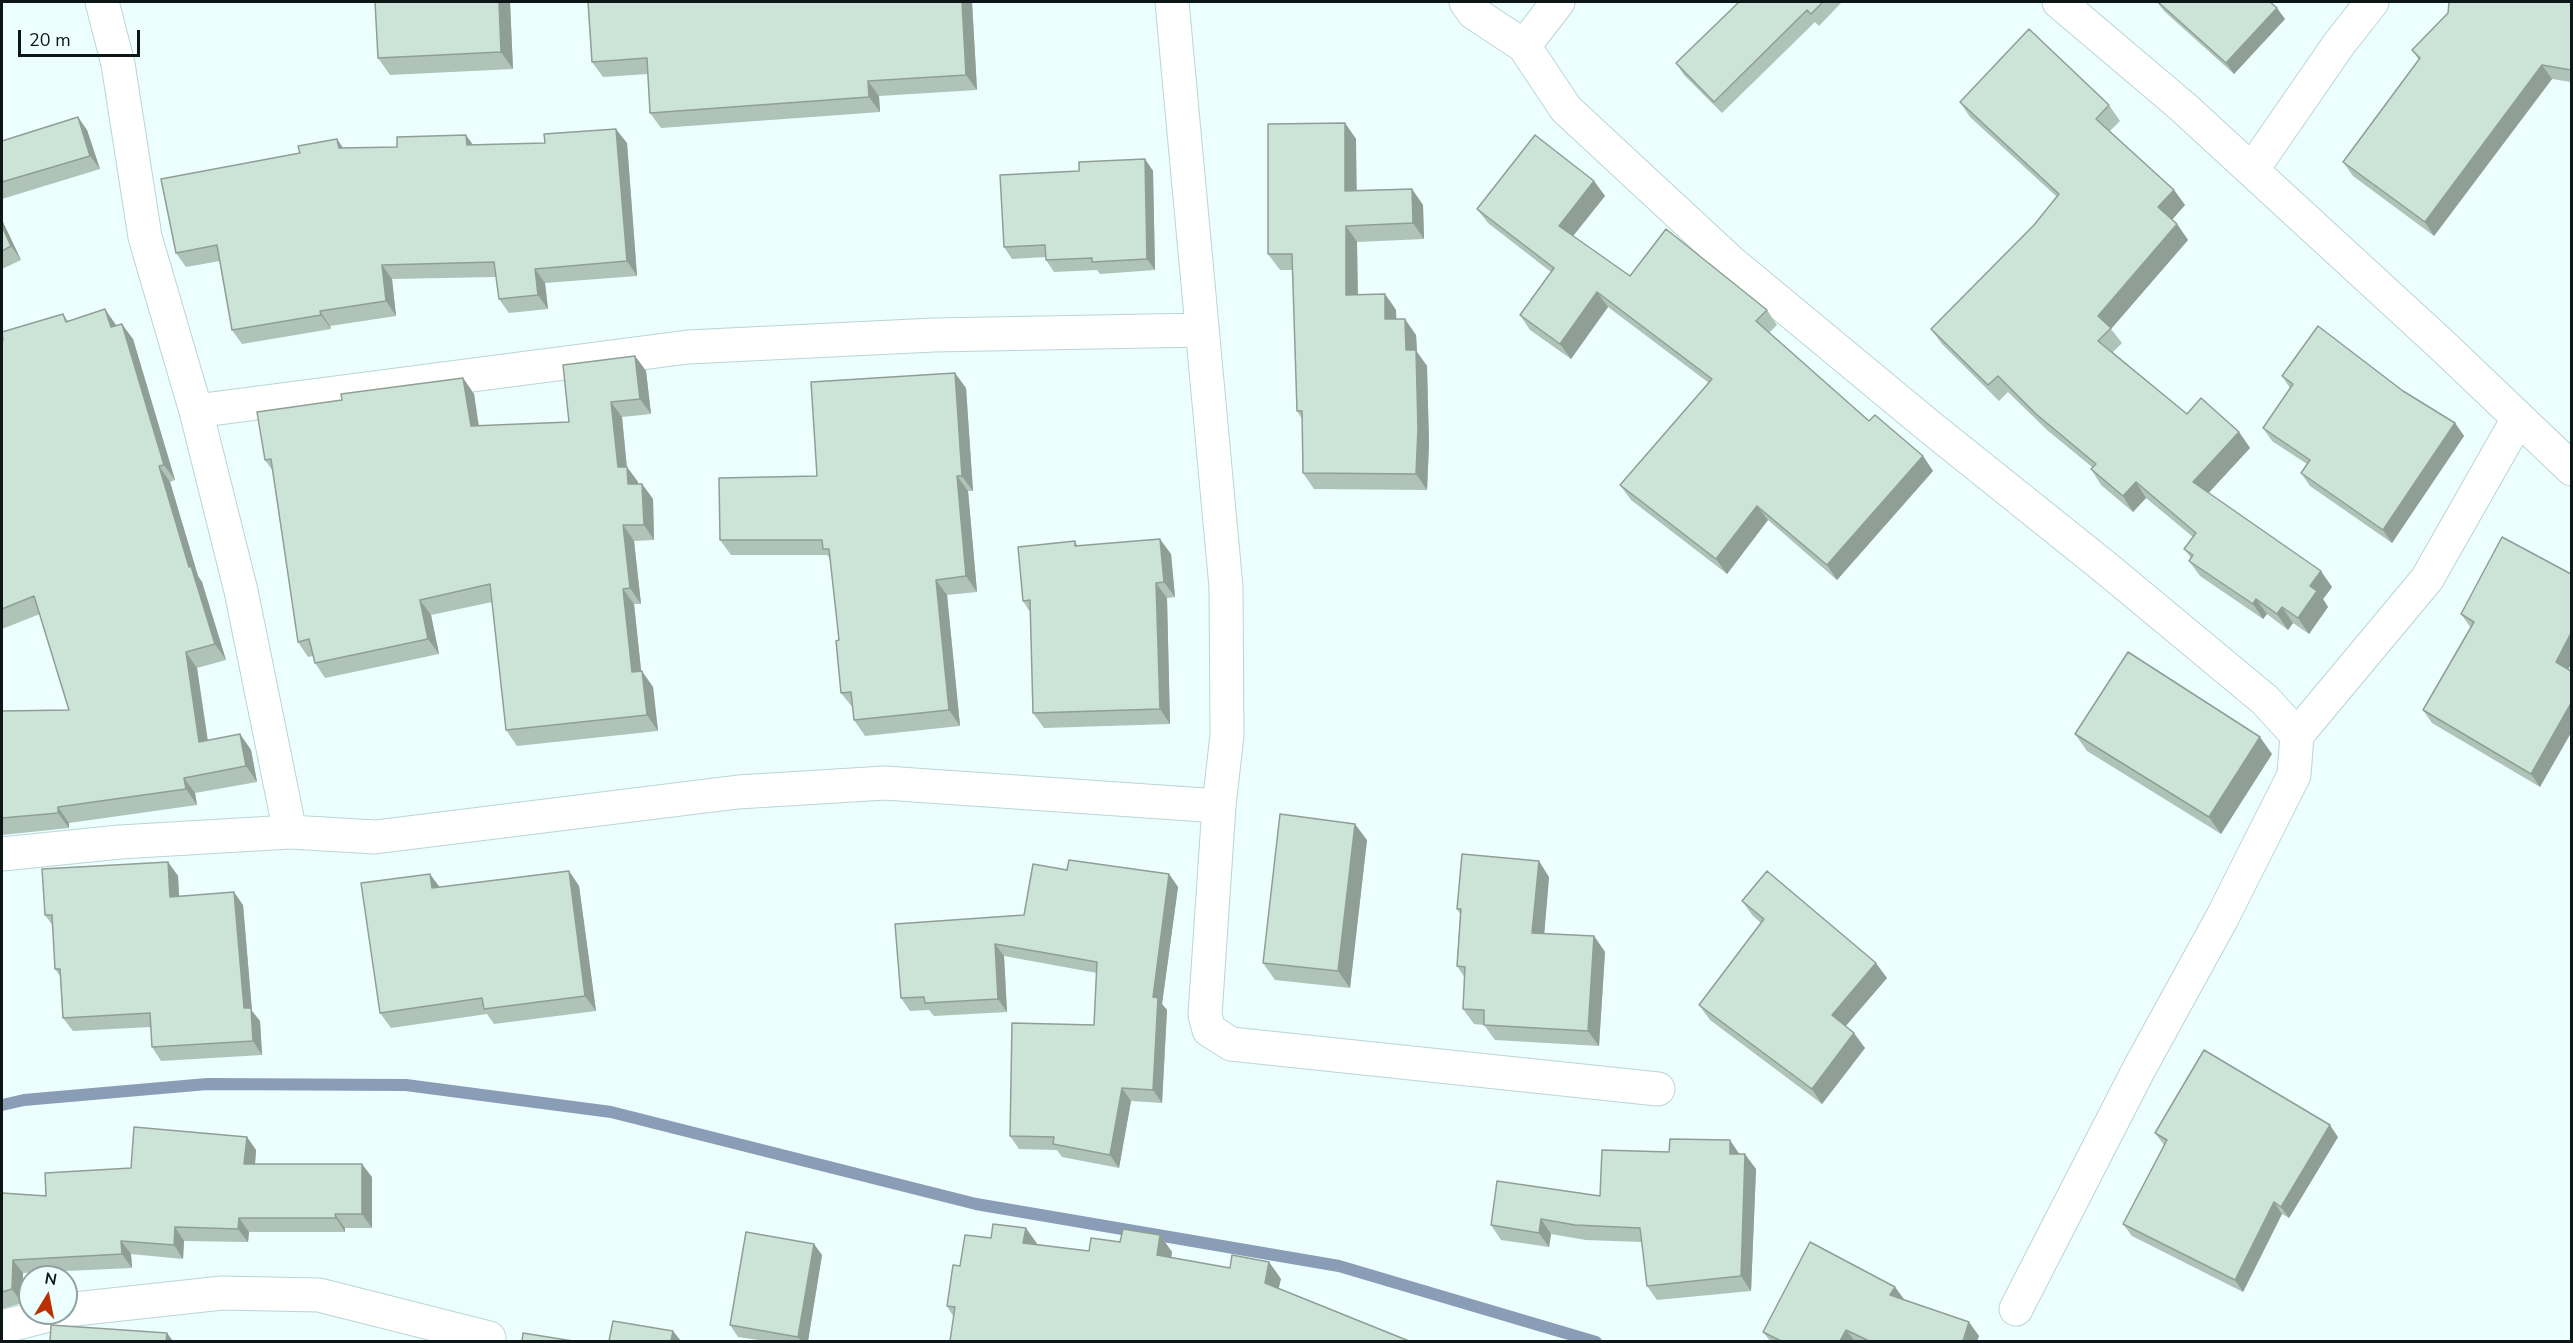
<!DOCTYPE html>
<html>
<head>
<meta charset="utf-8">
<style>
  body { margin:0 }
  #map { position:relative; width:2573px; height:1343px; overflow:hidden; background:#edfefe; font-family:"Nunito Sans",sans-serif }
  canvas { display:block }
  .frame { position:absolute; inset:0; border:3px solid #0c1616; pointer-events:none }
  .north { position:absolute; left:18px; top:1265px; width:60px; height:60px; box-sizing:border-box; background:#edfefe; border:2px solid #93a1a1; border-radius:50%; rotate:10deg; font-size:16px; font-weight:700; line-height:24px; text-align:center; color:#0c1616 }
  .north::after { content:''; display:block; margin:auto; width:21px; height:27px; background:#ba3003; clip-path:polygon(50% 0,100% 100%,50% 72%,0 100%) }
  .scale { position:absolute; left:18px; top:30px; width:122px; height:27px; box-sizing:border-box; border:3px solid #0c1616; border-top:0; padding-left:8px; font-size:18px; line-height:21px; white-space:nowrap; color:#0c1616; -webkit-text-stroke:4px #edfefe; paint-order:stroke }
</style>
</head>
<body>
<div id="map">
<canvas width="2573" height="1343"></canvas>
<div class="frame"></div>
<div class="north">N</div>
<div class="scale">20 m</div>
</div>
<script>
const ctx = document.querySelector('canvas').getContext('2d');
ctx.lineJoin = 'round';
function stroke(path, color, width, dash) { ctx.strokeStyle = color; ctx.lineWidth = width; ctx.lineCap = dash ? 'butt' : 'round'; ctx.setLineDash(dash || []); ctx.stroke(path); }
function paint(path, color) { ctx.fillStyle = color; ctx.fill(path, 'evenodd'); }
stroke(new Path2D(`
  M2,1105l22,-5 183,-16 199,1 205,27 365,92 363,62 257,76`), '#8a9db6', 12);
const minor = new Path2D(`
  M102,2l16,62 27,173 51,174 45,180 49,241
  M1172,2l54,585 1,148 -8,71 -14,209 4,15 22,14 427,45
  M1466,2l8,11 50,33 42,63 166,154 198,164 176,141 159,132 32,35 -3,40 -72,143 -83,151 -123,240
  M2059,2l124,105 260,239 129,123
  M1524,46l34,-44
  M2252,170l87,-126 33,-42
  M196,411l492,-64 246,-12 268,-5
  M2297,735l130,-156 91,-160
  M2,854l118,-12 170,-10 85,5 363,-45 147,-9 334,23
  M66,1310l156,-17 97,2 170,43
  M2,1327l54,-14`);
stroke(minor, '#bad5d5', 35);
stroke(minor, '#fff', 33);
paint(new Path2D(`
  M375,2h135l3,67 -123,6 -12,-17z
  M588,2h384l5,88 -98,6 1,16 -219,16 -11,-15 -2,-39 -45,3 -11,-15z
  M1739,2h103l-23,24 -4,-4 -93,91 -38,-38 -8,-12z
  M2157,2h113l15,17 -51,55 -70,-63z
  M2571,2v80l-19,-3 -118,157 -81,-60 -10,-14 76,-102 -7,-10 36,-37z
  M1960,102l149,3 11,16 -10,10 64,59 11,15 -13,15 5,4 11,16 -77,89 11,14 -9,9 74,62 52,18 11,16 -42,45 124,94 -9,12 5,8 -19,27 -16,-11 -5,7 -21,-16 -4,5 -63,-43 -11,-15 2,-3 -7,-9 9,-12 -47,-39 -13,14 -32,-27 -10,-16 1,-2 -45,-37 -39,-38 -9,9 -57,-57 -11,-15 103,-104 23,-28 -87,-80z
  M1345,123l11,16v51l56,-1 11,16 1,34 -67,3 1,53 27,-1 11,16v9l20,16 1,17 10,14 2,78 -2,46 -113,-1 -11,-16 -1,-54 -5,-8 -4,-141h-13l-12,-16z
  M87,130l13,39 -98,30v-58z
  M337,139l6,9 284,-5 10,133 -92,7 3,26 -39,4 -10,-14 -3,-22 -104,2 4,37 -66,10 1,3 -89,15 -10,-14 -12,-69 -34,6 -10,-14 124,-100z
  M1145,159l8,12 2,99 -55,4 -3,-4 -43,2 -8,-12v-3l-34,2 -8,-12 75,-76z
  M1594,181l11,15 -32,40 57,40 137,34 10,15 -8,8 100,88 54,35 10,15 -96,109 -69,-60 -41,54 -96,-74 -11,-15 89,-102 -101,-76 -37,52 -41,-29 -10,-15 31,-43 -63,-49 -11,-14z
  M2,220l19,40 -19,9z
  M63,314l5,7 48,4 17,14 42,141 -5,2 28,94 4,6 24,78 -29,8 11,72 32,-6 11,16 6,32 -62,11 2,12 -128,18v5l-67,7v-124l67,-1 -29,-96 -38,15v-288z
  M635,356l11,15 5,43 -29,3 5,50 11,15v2h4l11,15 1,41 -20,1 7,63h-7l7,67 12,16 5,44 -141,15 -11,-16 -14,-128 -61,13 8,39 -114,24 -10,-15 -2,-7 -5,1 -10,-15 -26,-172 -7,-10 77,-60 121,-22 11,16 5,32 90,-4z
  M2282,376l121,15 52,32 9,13 -72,107 -82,-57 -9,-13 6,-9 -35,-23 -9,-13 27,-40z
  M966,388l7,103h-5l9,101 -30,3 13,131 -95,10 -11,-16 -1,-12 -12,-15 -2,-53 -9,-81 -3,-4h-96l-11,-15 97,-64z
  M1075,541l3,5 93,8 4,43 -8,1 3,126 -126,4 -11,-15 -3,-101 -7,-11z
  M2571,574v90l-3,5 -28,118 -108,-64 -9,-13 48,-82 -10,-14z
  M2075,734l197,20 -51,80 -134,-83z
  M1367,840l-17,148 -75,-8 -12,-17z
  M168,862l10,14 1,20 64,9 9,106 8,10 2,34 -101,6 -9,-14 -1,-20 -78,4 -10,-13 -3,-42 -5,-7 -2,-43 -8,-11z
  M1067,870l102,4 9,13 -16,117 5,6 -5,93 -31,-2 -12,67 -57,-11 -5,-7 -38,-1 -9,-13 84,-111 3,-52 -93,-17 3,56 -73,4 -5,-6 -19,1 -9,-13 123,-83z
  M569,871l10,15 17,125 -102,13 -7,-10 -96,14 -11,-15 59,-126z
  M1549,877l-5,57 50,2 11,16 -6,94 -104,-6 -11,-15 -10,-1 -11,-15 2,-31 -8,-12 3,-52 -3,-5z
  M1742,901l145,77 -41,48 19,22 -43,56 -112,-84 -11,-15 62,-82 -8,-7z
  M2155,1133l183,4 -49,81 -7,-4 -39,78 -111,-56 -9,-12 41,-79z
  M247,1137l9,13 -1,14 117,13v51h-27v4h-96l-1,10 -64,-1 -1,18 -52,-5 1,14 -109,5 -1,30 -20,6v-116l44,3 85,-28z
  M1740,1154l16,15 -5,122 -94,9 -10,-14 -5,-44 -56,-2 -35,-6 -2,13 -48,-7 -10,-15 109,-29z
  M1160,1235l12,17 -1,5 59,11 39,-6 12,17 -328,37 -6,-10 13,-40 77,-22 52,7 31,-9z
  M822,1255l-14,86h-43l-27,-4 -8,-12z
  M1895,1287l9,12 75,37 -2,5h-207l-7,-9z`), '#afc3b9');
paint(new Path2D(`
  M499,2h11l3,67 -12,-17z
  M962,2h10l5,88 -11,-15z
  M2277,8l8,11 -51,55 -8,-11z
  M2542,65l10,14 -118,157 -9,-14z
  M868,81l11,15 1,16 -11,-15z
  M78,117l9,13 13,39 -10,-13z
  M1345,123l11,16 1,68 -12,-16z
  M616,129l11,14 10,133 -10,-15z
  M466,135l10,14 -9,-4z
  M337,139l10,15 -8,-6z
  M1145,159l8,12 2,99 -8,-11z
  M1594,181l11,15 -36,45 -10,-15z
  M1412,189l11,16 1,34 -11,-16z
  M2174,190l11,15 -16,18 -11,-16z
  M2,220l19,40 -10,-14 -9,-20z
  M2177,224l11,16 -77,89 -13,-13z
  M1346,226l11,16 1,69 -12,-16z
  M382,265l10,14 4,37 -10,-15z
  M535,269l10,14 3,26 -10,-14z
  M1597,292l11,15 -37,52 -11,-15z
  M1385,294l11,16 1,25 -12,-16z
  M105,309l11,16 6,18 -11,-16z
  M320,311l10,15 1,3 -10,-14z
  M1405,319l11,16 1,17 10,14 2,78 -2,46 -11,-16 -10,-124z
  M122,324l11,15 42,141 -11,-15z
  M635,356l11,15 5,43 -11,-15z
  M955,373l11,15 7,103 -11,-15z
  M463,378l11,16 7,48 -10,-16z
  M611,402l11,15 5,53v-3l11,15v18l-10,-16 -10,-17z
  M2455,423l9,13 -72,107 -9,-13z
  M2239,432l11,16 -46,50 -11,-16z
  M1923,456l10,15 -96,109 -10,-15z
  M159,466l11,16 28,94 4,6 24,78 -11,-16 -26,-77z
  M957,476l11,15 9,101 -11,-16z
  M2136,482l10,16 -13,14 -10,-16z
  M642,484l11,15 1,41 -10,-15z
  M1757,506l11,14 -41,54 -11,-15z
  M623,525l11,16 7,63 -11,-16z
  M1160,539l11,15 4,43 -11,-15z
  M2321,571l11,16 -9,12 5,8 -19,27 -11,-16 12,-32z
  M936,580l11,15 13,131 -11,-16z
  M1156,583l11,15 3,126 -10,-15z
  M623,589l11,15 9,84 -11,-16z
  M2256,599l11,15 -4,5 -10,-15z
  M420,600l11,15 8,39 -11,-15z
  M2282,607l11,16 -5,7 -11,-16z
  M2571,633v31l-6,12 -9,-14z
  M186,652l11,16 13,90 -11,-16z
  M642,671l11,16 5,44 -11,-16z
  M2571,703v30l-31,54 -9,-13z
  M240,734l11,16 6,32 -11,-16z
  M2260,737l12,17 -51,80 -12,-17z
  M184,778l11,15 2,12 -11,-16z
  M58,807l11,16v5l-11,-15z
  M1355,824l12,16 -17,148 -12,-17z
  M1539,861l10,16 -6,72 -11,-16z
  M168,862l10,14 2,34 -10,-13z
  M569,871l10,15 17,125 -11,-15z
  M430,874l11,15 -9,-1z
  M1169,874l9,13 -16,117 5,6 -5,93 -9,-13v-93z
  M234,892l9,13 9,106 8,10 2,34 -9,-14 -9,-33z
  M1594,936l11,16 -6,94 -11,-15z
  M995,944l9,12 3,56 -9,-13z
  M1876,963l11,15 -45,52 -10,-15z
  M1854,1033l11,15 -43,56 -10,-15z
  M1122,1088l9,13 -12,67 -9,-13z
  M2330,1125l8,12 -49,81 -8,-11z
  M247,1137l9,13 -2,28 -10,-14z
  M1730,1140l10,15 -10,-1z
  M1745,1154l11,15 -5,122 -10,-15z
  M362,1164l10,13v51l-10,-14z
  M2274,1202l8,12 -39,78 -8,-12z
  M335,1214l10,14v4l-9,-14z
  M239,1218l10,14 -1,10 -10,-13z
  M1541,1219l10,15 -2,13 -10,-14z
  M175,1227l9,14 -1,18 -9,-14z
  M1026,1228l12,17 -15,-2z
  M1160,1235l12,17 -3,20 -12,-17z
  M121,1241l10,13 1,14 -10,-14z
  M814,1244l8,11 -14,86h-7l-3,-4z
  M13,1260l10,13 -1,30 -10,-14z
  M1269,1262l12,17 -5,21 -11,-17z
  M1895,1287l10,14 -15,-6z
  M1969,1322l10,14 -2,5h-14z
  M1846,1330l9,11h-15z
  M673,1331l8,10h-10z
  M167,1333l6,8h-7z`), '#8f9f96');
const building = new Path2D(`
  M375,2h124l2,50 -123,6z
  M588,2h374l4,73 -98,6 1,16 -219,16 -3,-55 -55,4z
  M1739,2h84l-12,12 -4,-4 -93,92 -38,-39z
  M2158,2h112l7,6 -51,55z
  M2449,2h122v68l-29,-5 -117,157 -82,-60 77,-104 -8,-8 36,-37z
  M2029,29l80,76 -13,14 78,71 -16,17 19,17 -79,92 13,12 -13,13 89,73 14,-16 38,34 -46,50 128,89 -11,15 7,5 -19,27 -16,-11 -5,7 -21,-15 -3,5 -64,-43 4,-6 -9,-6 12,-16 -60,-51 -13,14 -32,-27 5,-5 -60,-50 -38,-38 -10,9 -57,-56 103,-104 25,-31 -99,-92z
  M78,117l12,39 -88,26v-41z
  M1345,123v68l67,-2 1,34 -67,3v69l39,-1v25h20l1,31h10l2,78 -2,46 -113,-1 -1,-62h-5l-5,-157h-24v-130z
  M616,129l11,132 -92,8 3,26 -39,4 -5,-37 -112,3 4,36 -66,10 1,4 -89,15 -15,-85 -41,8 -15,-74 139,-26 -2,-7 39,-7 2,9 58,-1v-10l69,-2 1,10 78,-2 -1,-9z
  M1535,135l59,46 -35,45 71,50 36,-47 101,81 -11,11 113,100 6,-6 48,41 -96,109 -70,-59 -41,53 -96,-74 92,-106 -115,-87 -37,52 -40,-29 34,-47 -77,-59z
  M1145,159l2,100 -55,3v-4l-46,2 -1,-15 -41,2 -4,-72 79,-4v-9z
  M2,226l9,20 -9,5z
  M105,309l6,18 11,-3 42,141 -5,1 30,101 2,-1 24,78 -29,8 13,90 41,-8 6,32 -62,12 2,11 -128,18v6l-56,5v-107l67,-1 -35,-114 -32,13v-268l1,-1 -1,-8 61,-18 3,8z
  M2318,326l85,65 52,32 -72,107 -82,-57 9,-13 -47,-32 30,-44 -11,-8z
  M635,356l5,43 -29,3 7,65h9l1,17h14l2,41h-21l7,63 -7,1 9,83 10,-1 5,44 -141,15 -16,-146 -70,16 8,39 -113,24 -6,-24 -11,3 -27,-183 -6,1 -8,-48 85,-12 -1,-6 122,-16 8,48 98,-4 -6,-57z
  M955,373l7,103h-5l9,100 -30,4 13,130 -95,10 -3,-28 -10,1 -5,-52 3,-1 -10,-91h-6l-1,-9h-102l-1,-62 98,-2 -6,-94z
  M2502,537l69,37v59l-15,29 15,9v32l-40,71 -108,-64 51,-88 -13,-8z
  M1160,539l4,43 -8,1 4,126 -127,4 -3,-113 -7,1 -5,-54 57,-6v5z
  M2128,652l132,85 -51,80 -134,-83z
  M1280,814l75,10 -17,147 -75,-8z
  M1462,854l77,7 -7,72 62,3 -6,95 -104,-6v-15l-21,-1 2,-42 -8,-1 4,-57h-4z
  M1069,860l100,14 -16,123 5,1 -5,92 -31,-2 -12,67 -57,-11 1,-7 -44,-1 2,-113 82,2 3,-63 -102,-18 3,55 -73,4 -1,-6 -23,1 -6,-74 129,-9 9,-51 34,6z
  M168,862l2,35 64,-5 10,116h7l2,33 -101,6 -2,-34 -87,5 -3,-49h-5l-3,-54h-7l-3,-46z
  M569,871l16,125 -101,13 -2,-11 -102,15 -19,-130 69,-9 2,14z
  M1767,871l109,92 -44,52 22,18 -42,56 -113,-84 65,-86 -22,-18z
  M2204,1050l126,75 -49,82 -7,-5 -39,78 -112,-56 44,-84 -12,-7z
  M134,1127l113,10 -3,27h118v50h-27l1,4h-97l-1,11 -63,-2 -1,18 -53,-4 1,13 -109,6 -1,29 -10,3v-99l44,3 -1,-23 86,-5z
  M1670,1139l60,1v14h15l-4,122 -94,10 -7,-58 -65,-3 -34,-6 -2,14 -48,-8 6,-44 103,15 2,-46 67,2z
  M993,1224l33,4 -3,15 66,8 2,-13 29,4 3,-13 37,6 -3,20 73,13 2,-13 37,7 -4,21 144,58h-459l5,-34 -8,-1 6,-41 7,1 5,-31 26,3z
  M746,1232l68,12 -16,93 -68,-12z
  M1810,1242l85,45 -5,8 79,27 -6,19h-94l-23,-11 -6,11h-59l-18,-9z
  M613,1321l60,10 -2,10h-62z
  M51,1325l116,8 -1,8h-116z
  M523,1333l50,8h-51z`);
paint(building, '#cce3d7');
stroke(building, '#8f9f96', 1.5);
</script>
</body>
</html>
